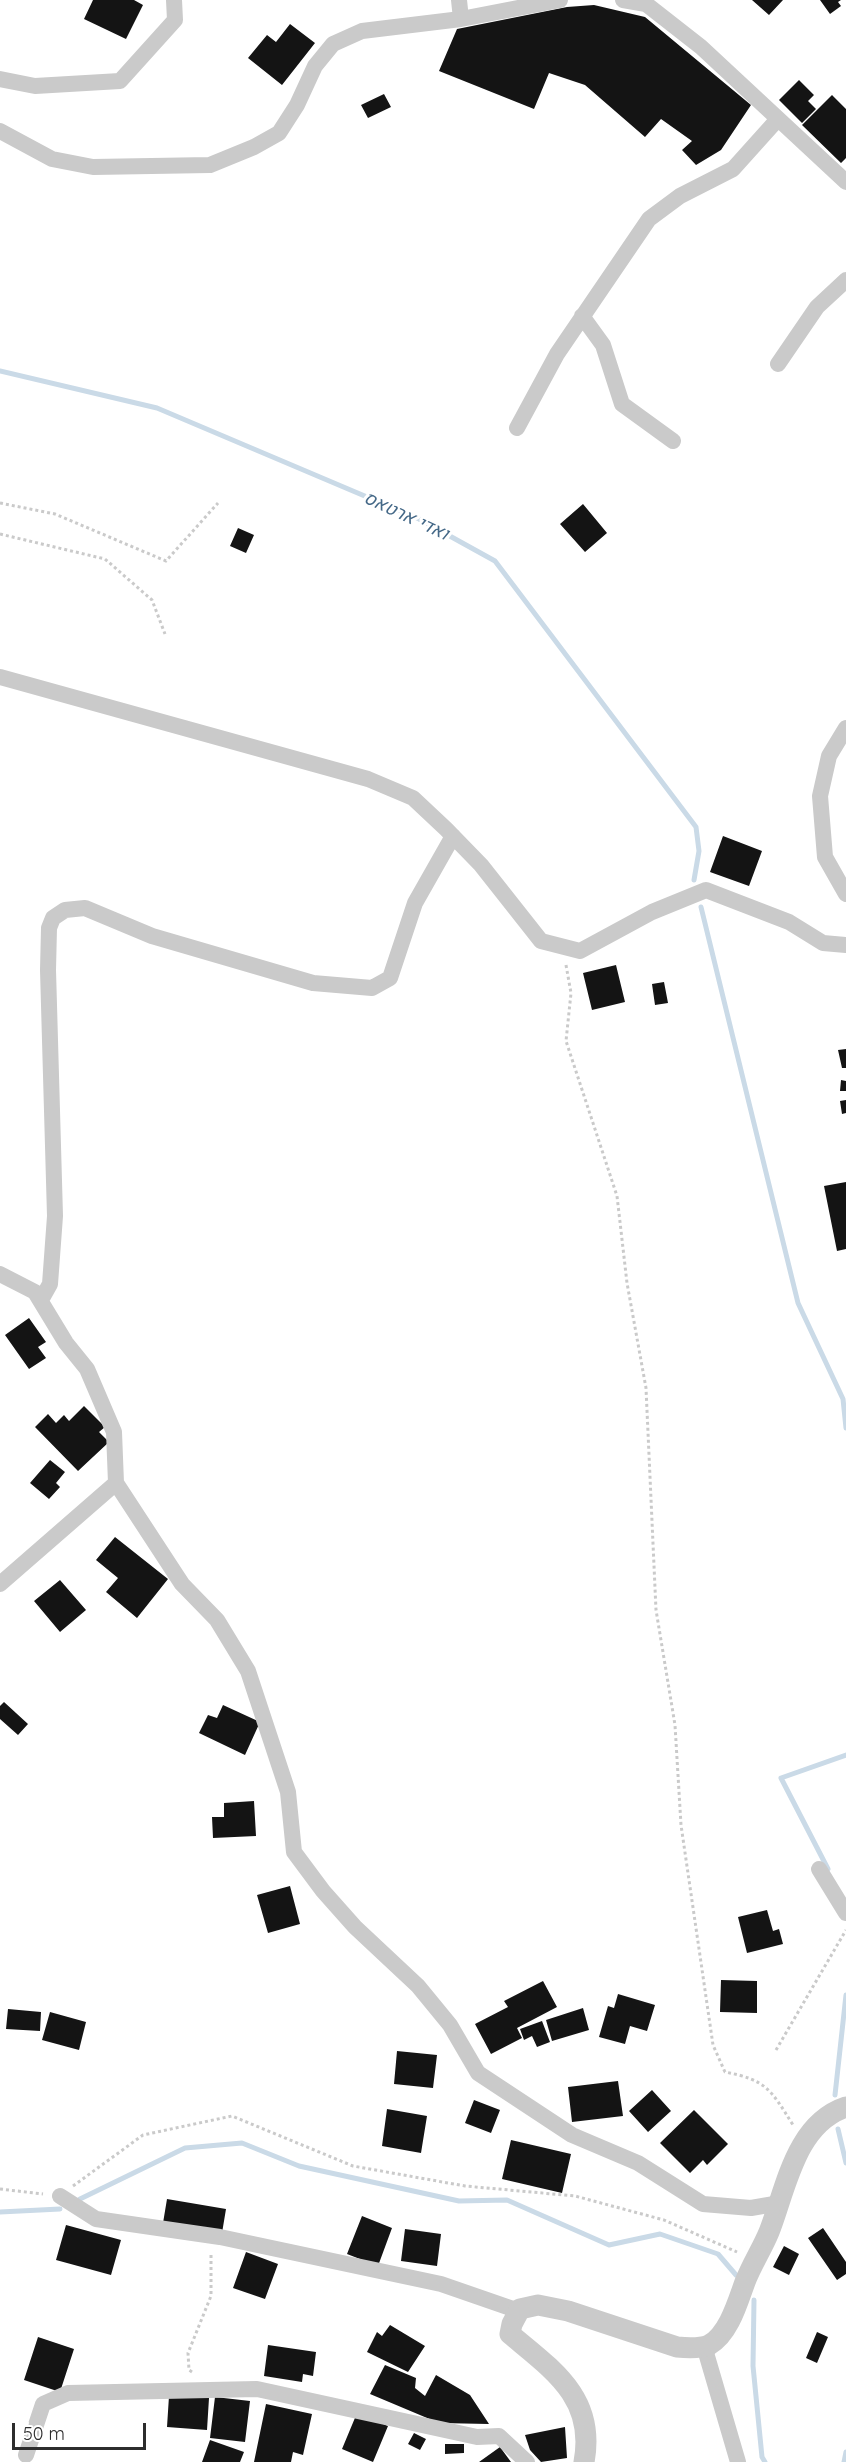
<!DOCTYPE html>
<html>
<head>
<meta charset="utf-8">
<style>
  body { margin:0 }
  #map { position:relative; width:846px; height:2462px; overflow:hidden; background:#fff; font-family:Quicksand,sans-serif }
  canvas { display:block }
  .scale { position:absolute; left:12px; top:2423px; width:134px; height:27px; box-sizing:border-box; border:3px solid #2d2d2d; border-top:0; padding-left:8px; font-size:18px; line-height:21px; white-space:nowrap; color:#2d2d2d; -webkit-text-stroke:4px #fff; paint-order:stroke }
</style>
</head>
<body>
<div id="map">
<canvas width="846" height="2462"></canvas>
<div class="scale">50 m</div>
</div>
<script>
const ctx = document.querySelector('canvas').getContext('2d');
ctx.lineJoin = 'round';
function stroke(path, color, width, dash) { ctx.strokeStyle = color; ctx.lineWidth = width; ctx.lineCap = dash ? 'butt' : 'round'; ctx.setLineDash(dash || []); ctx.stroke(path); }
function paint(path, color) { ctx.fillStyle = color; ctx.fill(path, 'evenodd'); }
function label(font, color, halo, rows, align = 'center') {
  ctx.font = font + ' Quicksand,Heebo,sans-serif'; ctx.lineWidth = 6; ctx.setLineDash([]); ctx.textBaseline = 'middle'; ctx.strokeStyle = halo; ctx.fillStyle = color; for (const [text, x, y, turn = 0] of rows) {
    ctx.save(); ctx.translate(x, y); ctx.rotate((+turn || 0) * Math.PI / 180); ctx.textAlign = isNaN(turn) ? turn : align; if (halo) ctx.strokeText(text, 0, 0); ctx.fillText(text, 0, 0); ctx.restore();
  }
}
stroke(new Path2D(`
  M0,371l157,37 262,111 76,42 201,266 3,24 -5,29
  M701,907l97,396 45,96 3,29
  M828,1869l-47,-91 65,-23
  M835,2095l11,-100
  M838,2129l8,34
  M80,2199l105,-51 57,-5 57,23 160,35 48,-1 102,45 51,-11 58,20 18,21
  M0,2212l60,-3
  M754,2300l-1,66 9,91 3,5
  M844,2462l2,-10`), '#cadae7', 5);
paint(new Path2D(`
  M93,0h41l9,5 -17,34 -42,-20z
  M752,0h31l-14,15z
  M820,0h21l-3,2 3,4 -11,8z
  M594,5l51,12 106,88 -30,45 -25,15 -14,-15 10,-9 -31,-22 -16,18 -60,-52 -36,-12 -15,36 -95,-38 18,-42 110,-22z
  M290,24l25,19 -33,42 -34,-27 19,-23 9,7z
  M799,80l15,15 -6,6 8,8 -14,14 -23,-23z
  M384,94l7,13 -23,11 -7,-13z
  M832,95l14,14v49l-5,5 -39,-38z
  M583,504l24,29 -22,19 -25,-28z
  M238,528l16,7 -8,18 -16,-7z
  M723,836l39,15 -13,35 -39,-14z
  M616,965l9,37 -33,8 -9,-37z
  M664,982l4,21 -13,2 -3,-21z
  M846,1049v19h-4l-4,-18z
  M841,1080l5,1v10h-6z
  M846,1100v13l-4,1 -2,-13z
  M846,1182v67l-9,2 -13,-65z
  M29,1318l17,24 -8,5 8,11 -17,11 -24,-34z
  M84,1406l21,21 -6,5 10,10 -31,29 -43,-44 13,-13 8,9 8,-8 5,6z
  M50,1460l15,12 -9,11 4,4 -11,12 -19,-16z
  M115,1537l53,42 -31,39 -31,-26 12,-14 -22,-18z
  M60,1580l26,30 -26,22 -26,-31z
  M4,1702l24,22 -10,11 -18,-16v-13z
  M223,1705l37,17 -15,33 -46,-22 9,-18 9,3z
  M254,1801l2,35 -43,2 -1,-21h12v-14z
  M290,1886l10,38 -32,9 -11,-38z
  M767,1910l6,21 6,-2 4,15 -36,9 -9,-36z
  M721,1980l36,1v32l-37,-1z
  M543,1981l14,26 -40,21 5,10 -31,16 -16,-30 33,-17 -4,-6z
  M618,1994l37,11 -8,26 -17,-5 -5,18 -26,-7 9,-31 6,2z
  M583,2008l6,22 -37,11 -6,-21z
  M8,2009l33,3 -1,19 -34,-2z
  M50,2012l36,10 -7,28 -37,-10z
  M542,2021l8,21 -13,5 -5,-11 -8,4 -4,-11z
  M397,2051l40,4 -4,33 -39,-4z
  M618,2081l5,35 -51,6 -4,-35z
  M652,2090l19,21 -23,21 -19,-21z
  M474,2100l26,10 -9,23 -26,-10z
  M387,2109l40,7 -6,37 -39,-7z
  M694,2110l34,34 -21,21 -4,-5 -13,13 -30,-30z
  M511,2140l60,14 -9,39 -60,-14z
  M167,2199l59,10 -4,24 -59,-10z
  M362,2216l30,12 -14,38 -31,-12z
  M66,2225l55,15 -10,35 -55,-15z
  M823,2228l23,34v12l-9,6 -29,-42z
  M405,2229l36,5 -4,32 -36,-5z
  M784,2246l15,8 -10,21 -16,-8z
  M246,2252l32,12 -13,35 -32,-11z
  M390,2325l35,21 -17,26 -41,-20 10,-20 5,4z
  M817,2332l11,5 -11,26 -11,-5z
  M38,2337l36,12 -14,43 -36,-12z
  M268,2345l48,7 -3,24 -10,-2 -1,8 -38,-6z
  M385,2365l31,13 -1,10 10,8 11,-21 34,20 19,29 -50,-1 -69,-29z
  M169,2396l40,2 -2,32 -40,-3z
  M215,2397l35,4 -5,41 -35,-4z
  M266,2404l46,10 -9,41 -10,-3 -2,10h-37z
  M357,2413l31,13 -15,36 -31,-13z
  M565,2427l2,31 -26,4 -11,-12 -5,-15z
  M414,2433l12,6 -6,11 -12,-6z
  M210,2440l34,12 -4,10h-38z
  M445,2444h19v9l-19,1z
  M500,2447l11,15h-32z`), '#141414');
stroke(new Path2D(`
  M0,503l55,11 111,47 52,-58
  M0,534l105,25 47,41 13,34
  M566,965l5,28 -5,48 51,155 10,87 19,105 10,222 19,115 6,100 32,220 12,27c42,8 46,18 68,53
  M776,2050l70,-120
  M73,2186l70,-51 89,-19 121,50 112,20 110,10 89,24 73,32
  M0,2189l43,5
  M192,2372l-3,-2 -1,-17 23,-57v-43`), '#cacaca', 3, [3, 3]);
stroke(new Path2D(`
  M459,0l2,19
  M623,0l23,4 55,43 145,135
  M0,79l35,7 85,-5 55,-61 -1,-20
  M0,131l52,28 41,8 117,-2 44,-18 25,-14 18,-28 18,-39 18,-22 29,-13 99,-12 99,-19
  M582,316l21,29 19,59 51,37
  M778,364l39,-57 29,-27
  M517,428l40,-74 92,-135 31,-23 53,-27 44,-49
  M0,677l368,102 45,19 33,31 35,36 60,76 39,10 72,-39 54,-22 83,32 34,21 23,2
  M846,728l-17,28 -9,40 5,61 21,37
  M0,1274l35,18 31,51 21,26 27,63 2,51 66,101 35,36 31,51 40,121 6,60 29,39 32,36 63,59 32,39 28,48 94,62 66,28 65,41 48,4 29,-5
  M41,1300l9,-16 5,-68 -7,-246 1,-42 4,-10 12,-8 20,-2 67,28 161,47 59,5 18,-10 25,-75 38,-67
  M0,1584l116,-101
  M819,1869l27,44
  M60,2196l36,23 124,18 221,47 78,27
  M704,2346l34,116
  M26,2455l17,-51 25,-11 189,-4 220,48 22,-1 28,26`), '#cacaca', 16);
stroke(new Path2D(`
  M584,2462c12,-64 -31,-92 -74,-128l2,-10 8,-15 18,-4 30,6 109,36c10,1 22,2 32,-2 20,-11 29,-44 36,-63 7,-18 17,-33 24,-50 17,-43 26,-108 77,-125`), '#cacaca', 21);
label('italic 18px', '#446887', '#fff', [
  ["ואדי ארטאס",406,516,25]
]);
</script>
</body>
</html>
